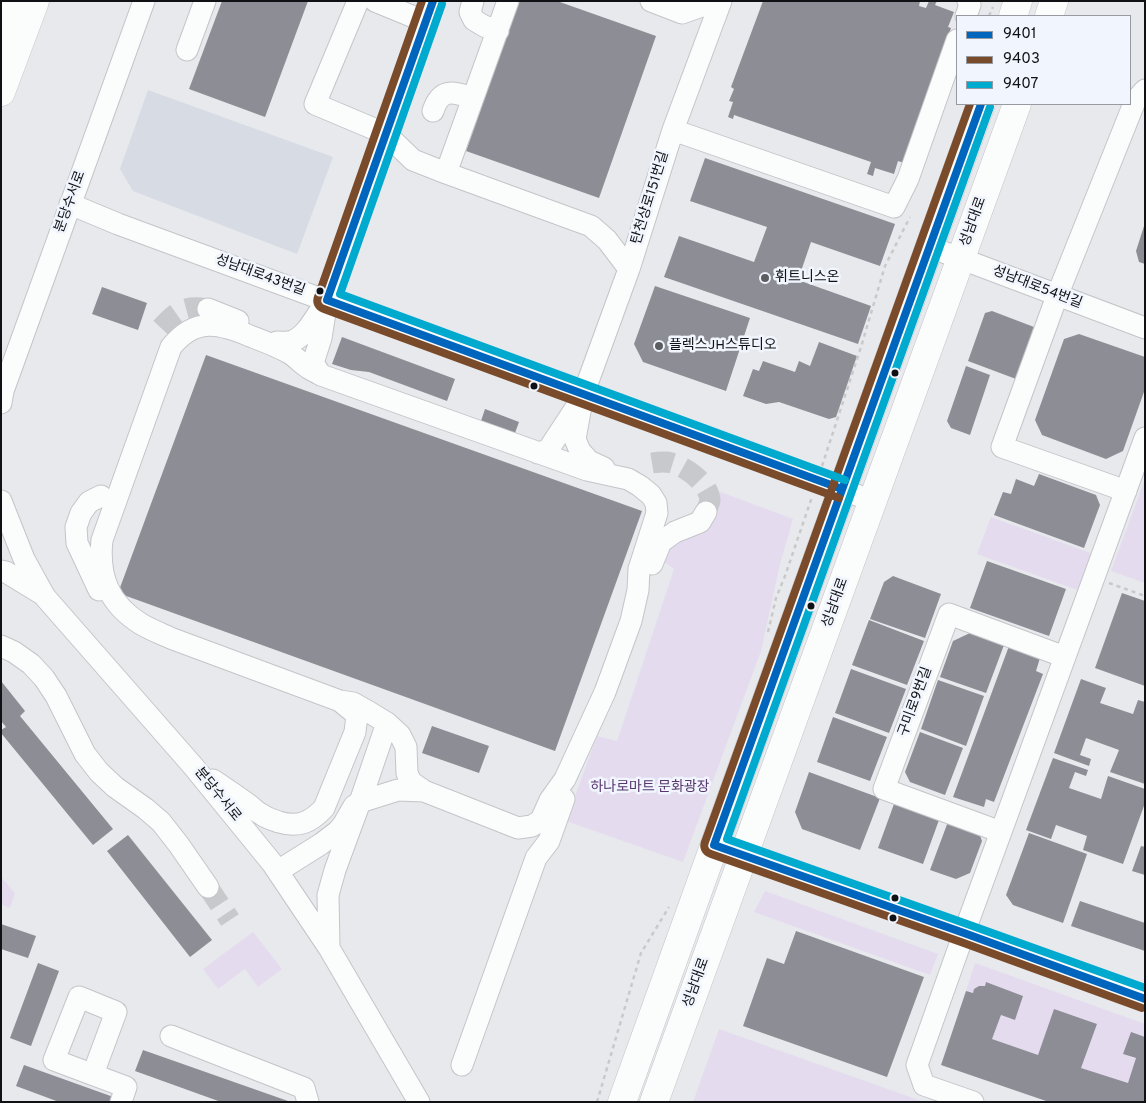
<!DOCTYPE html>
<html>
<head>
<meta charset="utf-8">
<style>
  body { margin:0 }
  #map { position:relative; width:1146px; height:1103px; overflow:hidden; background:#e7e9ed; font-family:Overpass,sans-serif }
  canvas { display:block }
  .frame { position:absolute; inset:0; border:2px solid #101114; pointer-events:none }
  .legend { position:absolute; left:956px; top:15px; width:175px; height:90px; box-sizing:border-box; background:#f1f5fd; border:1px solid #979aa0; margin:0; padding:6px 9px; list-style:none; font-size:15px; color:#101114 }
  .legend li { display:flex; align-items:center; gap:10px; height:25px }
  .legend b { width:25px; border:1px solid #979aa0 }
</style>
</head>
<body>
<div id="map">
<canvas width="1146" height="1103"></canvas>
<div class="frame"></div>
<ul class="legend">
<li><b style="height:6px;background:#0065bd"></b>9401</li>
<li><b style="height:6px;background:#7a4b2a"></b>9403</li>
<li><b style="height:6px;background:#00a9ce"></b>9407</li>
</ul>
</div>
<script>
const ctx = document.querySelector('canvas').getContext('2d');
ctx.lineJoin = 'round';
function paint(path, color) { ctx.fillStyle = color; ctx.fill(path, 'evenodd'); }
function stroke(path, color, width, dash) { ctx.strokeStyle = color; ctx.lineWidth = width; ctx.lineCap = dash ? 'butt' : 'round'; ctx.setLineDash(dash || []); ctx.stroke(path); }
function label(font, color, halo, rows, align = 'center') {
  ctx.font = font + ' Overpass,"Noto Sans KR",sans-serif'; ctx.lineWidth = 5; ctx.setLineDash([]); ctx.textBaseline = 'middle'; ctx.strokeStyle = halo; ctx.fillStyle = color; for (const [text, x, y, turn = 0] of rows) {
    ctx.save(); ctx.translate(x, y); ctx.rotate((+turn || 0) * Math.PI / 180); ctx.textAlign = isNaN(turn) ? turn : align; if (halo) ctx.strokeText(text, 0, 0); ctx.fillText(text, 0, 0); ctx.restore();
  }
}
paint(new Path2D(`
  M148,90l185,67 -36,97 -164,-63 -13,-22z`), '#d6dbe4');
paint(new Path2D(`
  M1145,479v104l-34,-12z
  M715,490l78,29 -13,45 -19,87 -78,211 -117,-41 31,-85 20,5 57,-172 -15,-11 25,-22 19,-2z
  M991,517l105,38 -13,37 -106,-38z
  M1,877l14,16 -5,15 -9,-4z
  M765,891l173,63 -8,21 -176,-63z
  M253,932l29,37 -24,18 -13,-18 -27,20 -15,-20z
  M975,963l170,61v13l-14,-4 -7,21 12,5 -8,24 -47,-15 16,-44 -43,-15 -16,46 -46,-16 9,-24 14,5 8,-24 -37,-14 -1,4 -12,7 -7,-2z
  M719,1029l205,73h-231z`), '#e4dbef');
paint(new Path2D(`
  M222,1h86l-43,116 -76,-28z
  M519,1h38l99,35 -57,162 -133,-47z
  M763,1h157l-1,5 7,2 3,-7h8l-2,4 19,7 -6,15 3,1 -47,135 -6,-2 -4,13 -19,-6 -2,8 -6,-2 4,-12 -137,-47 -1,4 -5,-2 5,-15 -4,-1 5,-12 -3,-2z
  M705,158l190,66 -15,42 -69,-24 -13,38 73,26 -13,38 -194,-67 15,-41 75,26 13,-35 -77,-26z
  M1144,226h1v38l-6,-2 -3,-11z
  M655,286l95,32 -24,73 -83,-29 -9,-18z
  M102,287l45,16 -9,27 -46,-16z
  M992,311l42,16 -18,52 -48,-18 17,-48z
  M1079,334l66,23v32l-22,62 -17,8 -64,-24 -7,-15 29,-81z
  M342,337l113,42 -8,22 -78,-29 -18,-2 -19,-6z
  M819,342l38,14 -21,61 -7,2 -50,-17 -13,2 -23,-8 10,-27 6,2 4,-10 32,11 4,-11 11,5z
  M206,355l436,156 -87,240 -437,-158z
  M966,366l24,9 -20,60 -19,-7 -4,-7z
  M485,409l34,13 -4,11 -34,-12z
  M1039,474l57,21 4,10 -16,43 -90,-33 9,-23 8,2 5,-15 18,7z
  M987,561l79,28 -17,47 -79,-28z
  M893,576l48,18 -16,44 -55,-19 14,-37z
  M1122,593l23,8v85l-50,-18z
  M869,620l55,21 -17,44 -55,-20z
  M970,633l34,12 -18,48 -46,-16 13,-36z
  M1009,646l31,12 -4,13 7,3 -49,128 -8,-3 -2,8 -31,-10z
  M851,669l55,20 -17,44 -54,-20z
  M1081,679l25,9 -6,15 33,11 5,-14 7,2v82l-35,-12 9,-22 -33,-12 -6,17 11,4 -2,7 -35,-13z
  M938,680l46,16 -18,50 -45,-17z
  M1,681l24,30 -5,5 93,113 -20,16 -92,-112v-3l5,-3 -5,-6z
  M833,717l54,20 -17,44 -53,-19z
  M432,726l57,20 -10,27 -57,-20z
  M920,732l43,16 -18,47 -35,-13 -5,-10z
  M1053,758l35,12 -2,6 -11,-4 -6,16 32,11 7,-23 37,13v14l-22,61 -40,-14 4,-14 -31,-11 -5,14 -25,-9z
  M809,772l71,26 -20,52 -58,-21 -7,-17z
  M894,804l45,16 -16,44 -45,-16z
  M949,819l29,11 4,11 -12,32 -14,6 -26,-9z
  M1029,833l58,21 -24,69 -50,-18 -7,-10z
  M128,835l84,105 -22,17 -83,-106z
  M1141,846l4,1v28l-13,-4z
  M1080,901l65,22v28l-74,-25z
  M1,924l35,12 -8,22 -27,-9z
  M796,931l128,46 -37,100 -144,-51 24,-68 17,6z
  M38,963l21,8 -28,75 -21,-8z
  M986,982l37,14 -8,24 -14,-5 -9,24 46,16 16,-46 43,15 -16,44 47,15 8,-25 -13,-4 8,-22 14,5v65h-96l-108,-37 25,-74 7,2 1,-4 5,-3h6z
  M143,1050l145,51v1h-67l-86,-31z
  M24,1065l95,34 -1,3h-59l-43,-16z`), '#8d8d96');
stroke(new Path2D(`
  M161,328c16,-17 23,-23 47,-19
  M652,463c6,-1 13,-2 20,0 14,4 38,21 38,38 -1,3 -3,8 -4,11
  M208,887l22,33`), '#c7c9cc', 21, [21, 11]);
const minor = new Path2D(`
  M358,1l-43,103 71,30 27,26 33,13 62,-172
  M375,1l51,21
  M473,1l-3,11 4,8 10,6 14,5
  M651,1l31,12 34,-12
  M966,16l4,-11 -2,-4
  M187,50l18,-49
  M433,111c8,-24 20,-19 40,-13
  M673,130l221,77 14,-28 49,-139
  M446,173l145,53 16,14 22,29
  M70,204l48,20 179,66 576,211
  M930,247l215,81
  M208,309l30,12
  M277,342c5,0 11,1 16,-1 14,-6 22,-24 31,-36
  M321,375l-8,-12 8,-25 6,-38 106,-299
  M1,403l2,-12 141,-390
  M538,453l10,-3 29,-44
  M604,468l-15,-7 -9,-10 -5,-12 8,-44 46,-126 44,-139 48,-129
  M1126,491l-124,-44 55,-151 78,-195 10,-11
  M1,501l23,58 21,38 148,169 79,97 57,85 90,154
  M652,564l9,-22 14,-10 25,-10 6,-10
  M1,571l5,1 36,22
  M99,590l-22,-47 -1,-16 5,-14 8,-11 12,-6
  M1,646l13,6 17,12 13,14 12,18 29,58 14,18 16,15 31,22 15,13 18,23 29,42
  M213,780c12,8 24,16 36,25 4,3 8,7 12,9 5,4 12,6 18,8 20,6 32,0 45,-14l31,-76 2,-17 -17,-14
  M1001,832l-117,-43 65,-175 116,43
  M714,845l250,88 181,66
  M278,871l43,-27 17,-13 5,-6 11,-19 6,-4 38,-12 26,1 94,37 14,-2 9,-6 9,-20 15,-21 40,-87 26,-71 7,-31 1,-21 18,-56 -1,-10 -5,-8 -11,-9 -12,-7 -41,-9 -266,-95c-5,-3 -10,-5 -14,-8 -6,-4 -11,-10 -18,-14 -12,-7 -26,-12 -39,-17 -31,-13 -55,-19 -79,11l-69,193c-4,37 7,64 39,84 10,6 21,10 32,15l167,62 13,2 16,9 18,11 13,12 6,12 1,26 4,9 13,9
  M329,948l-1,-53 7,-25 25,-68 27,-79
  M171,1036l133,52 4,14
  M462,1065l74,-207 13,-17 15,-42
  M93,1074l23,-62 -37,-15 -25,63 72,27 -5,15
  M973,1102l-49,-17 -7,-20 47,-132 181,-495`);
const major = new Path2D(`
  M1013,16l5,-15
  M1049,16l5,-15
  M622,1102l359,-998
  M654,1102l363,-998`);
const highway = new Path2D(`
  M1,37l13,-36
  M1,92l34,-91`);
stroke(minor, '#c4c5c8', 23);
stroke(major, '#c4c5c8', 29);
stroke(highway, '#c4c5c8', 29);
stroke(new Path2D(`
  M989,16l4,-9
  M822,466l39,-119 24,-81 25,-49
  M1109,583l36,13
  M768,632l8,-34 9,-22 27,-79
  M597,1102l44,-149 28,-46`), '#c9c9ca', 2.5, [4, 4]);
stroke(minor, '#fbfcfc', 21);
stroke(major, '#fbfcfc', 28);
stroke(highway, '#fbfcfc', 28);
stroke(new Path2D(`
  M433,1l-106,299 515,189
  M714,845l267,-741
  M714,845l250,88 181,66`), '#0065bd', 8);
stroke(new Path2D(`
  M422,1l-104,296c-2,5 0,10 6,12l515,189
  M970,104l-265,738c-2,5 0,10 6,12l250,88 181,66`), '#7a4b2a', 8);
stroke(new Path2D(`
  M442,4l-102,290 505,186
  M990,107l-263,732 240,85 178,64`), '#00a9ce', 8);
for (const [x, y, r, color] of [
  [765,278,5,"#5b5d60"],
  [320,291,4.5,"#101114"],
  [659,346,5,"#5b5d60"],
  [895,373,4.5,"#101114"],
  [534,386,4.5,"#101114"],
  [811,606,4.5,"#101114"],
  [895,898,4.5,"#101114"],
  [893,918,4.5,"#101114"]
]) { const dot = new Path2D(); dot.arc(x, y, r, 0, 2 * Math.PI); ctx.fillStyle = color; ctx.fill(dot); stroke(dot, '#f1f5fd', 2); }
label('14px', '#101114', '#f1f5fd', [
  ["탄천상로151번길",651,198,-73],
  ["분당수서로",71,202,-70],
  ["성남대로",974,222,-70],
  ["성남대로43번길",260,276,20],
  ["성남대로54번길",1037,288,21],
  ["성남대로",836,603,-70],
  ["구미로9번길",916,702,-70],
  ["분당수서로",217,795,51],
  ["성남대로",697,983,-70]
]);
label('14px', '#101114', '#f1f5fd', [
  ["휘트니스온",775,278],
  ["플렉스JH스튜디오",669,346]
], 'left');
label('14px', '#58376f', '#f1f5fd', [
  ["하나로마트 문화광장",650,788]
]);
</script>
</body>
</html>
